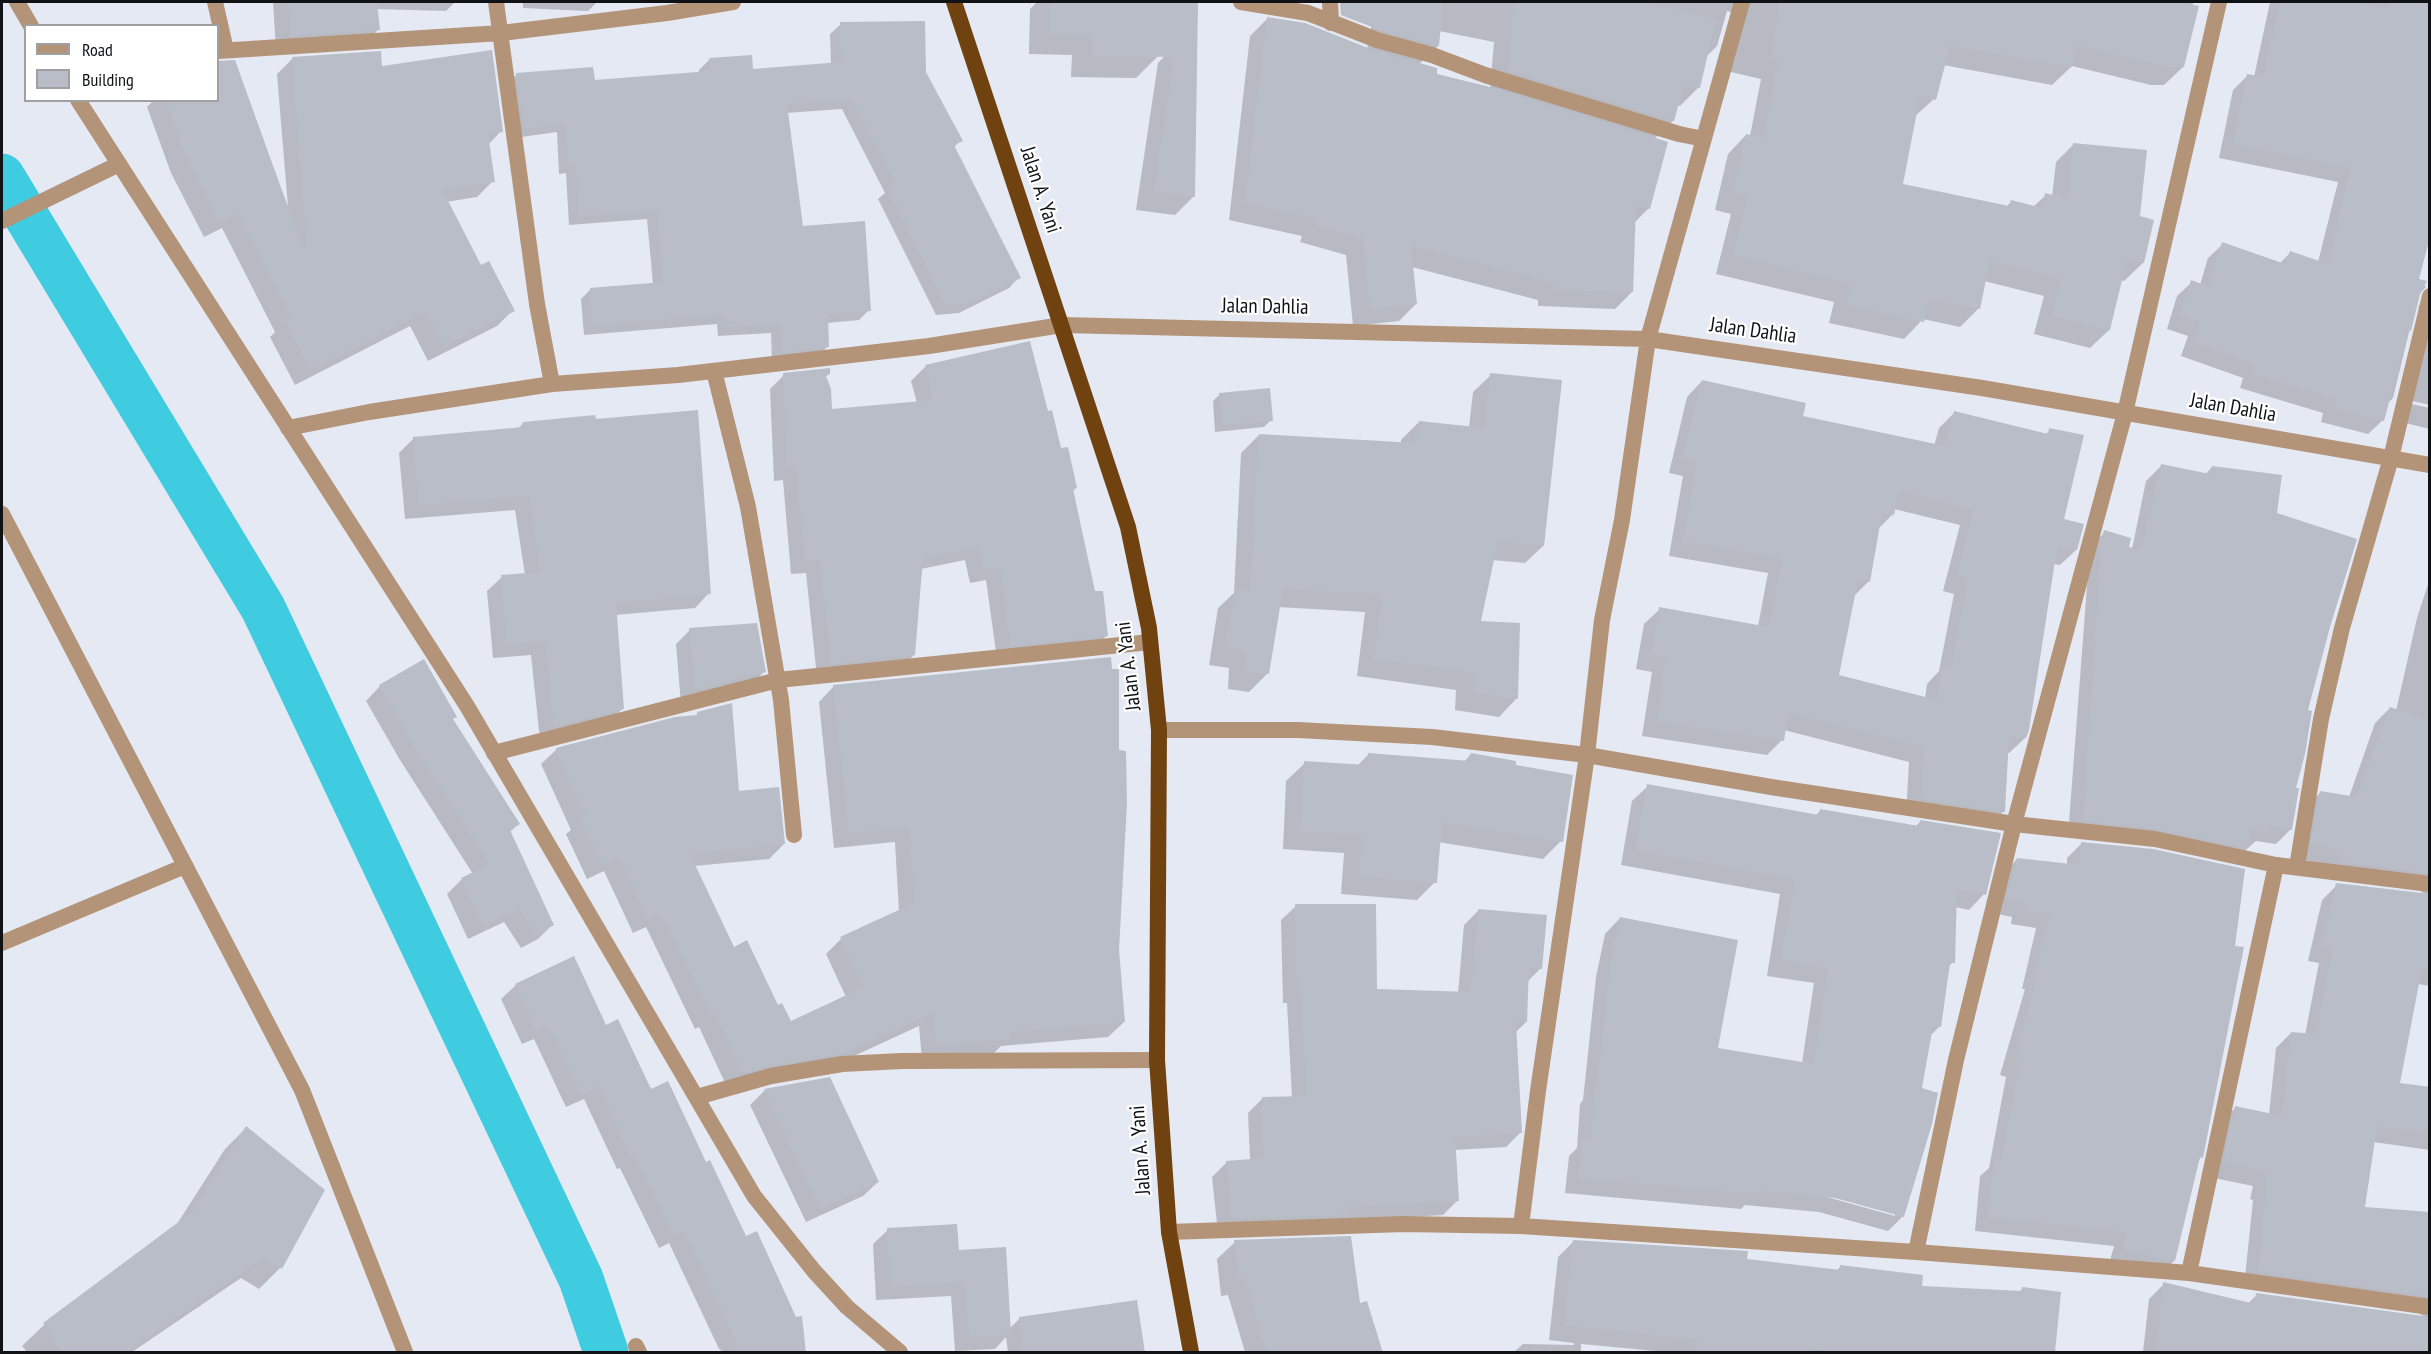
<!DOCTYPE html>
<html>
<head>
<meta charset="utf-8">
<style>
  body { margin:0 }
  #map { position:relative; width:2431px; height:1354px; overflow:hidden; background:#e5e9f3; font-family:"PT Sans Narrow",sans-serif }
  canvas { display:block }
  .frame { position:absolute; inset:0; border:3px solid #101215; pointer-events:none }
  .legend { position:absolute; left:24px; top:24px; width:195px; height:78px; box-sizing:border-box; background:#fff; border:2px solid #9fa0a1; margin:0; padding:8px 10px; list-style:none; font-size:18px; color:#101215 }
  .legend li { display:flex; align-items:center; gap:12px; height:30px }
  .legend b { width:30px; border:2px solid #9fa0a1 }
</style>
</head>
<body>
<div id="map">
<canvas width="2431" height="1354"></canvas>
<div class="frame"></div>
<ul class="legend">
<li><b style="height:8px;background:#b39478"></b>Road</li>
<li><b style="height:16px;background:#b9bdc7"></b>Building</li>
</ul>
</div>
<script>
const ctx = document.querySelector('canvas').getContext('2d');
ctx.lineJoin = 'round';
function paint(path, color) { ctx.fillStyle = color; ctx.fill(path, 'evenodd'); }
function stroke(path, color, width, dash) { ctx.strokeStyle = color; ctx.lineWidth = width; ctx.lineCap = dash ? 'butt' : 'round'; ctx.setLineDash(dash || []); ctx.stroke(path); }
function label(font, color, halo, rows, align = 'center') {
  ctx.font = font + ' "PT Sans Narrow",sans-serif'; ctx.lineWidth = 4.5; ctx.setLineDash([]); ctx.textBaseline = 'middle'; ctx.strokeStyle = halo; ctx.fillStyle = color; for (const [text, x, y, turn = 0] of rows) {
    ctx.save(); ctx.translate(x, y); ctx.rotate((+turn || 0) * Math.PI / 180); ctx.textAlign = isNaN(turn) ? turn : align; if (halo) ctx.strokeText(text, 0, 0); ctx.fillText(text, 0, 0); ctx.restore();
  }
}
paint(new Path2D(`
  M273,2h182l-9,9 -70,-2 2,21 -15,14 -87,6z
  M523,2h74l-9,9 -65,-3z
  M1037,2h106l14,55 -21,21 -65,-1 1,-22 -43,-1 1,-45z
  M1376,2h817l-10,65 -19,18h-13l-79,-19 -20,19 -109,-20 -9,34 -20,18 -13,68 105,22 5,-5 22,5 13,-12 6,2 4,-35 18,-18 65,74 4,45 -19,18 -3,-1 -12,50 -19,18 -56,-14 10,-38 -60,-15 -5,27 -19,19 -37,-8 -19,20 -75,-16 5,-21 -118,-28 15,-60 -16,-4 13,-56 18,-19 4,1 11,-57 -39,-9 9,-58 -4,-1 -10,35 -12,12 -7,30 -18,18 -3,-1 -4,16 -19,18 -5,69 -15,15 -2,69 -17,17 -77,-3v-6l-126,-33 4,37 -17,17 -46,5 -7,-71 -46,-13 2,-6 -73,-16 21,-184 17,-17 100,30zM1439,31l55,11 -4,47 -55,-13 -16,-12 19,-18z
  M2270,2h160v212l-12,66 8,7 -8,8 -25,103 -6,6 -4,16 -15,14 -47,-12 2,-9 -83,-25 3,-10 -62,-22 7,-20 -21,-7 10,-33 15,-14 8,3 8,-27 15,-14 56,20 11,-11 28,9 20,-80 -119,-24 14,-68 15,-15 6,2z
  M841,24l84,48 36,68 -8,8 66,129 -10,11 -50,25 -23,2 -58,-116 7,-6 -43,-84 -56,4 16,115 67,82 -10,10 -32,3 1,23 -11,11 -45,5 -1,-29 -53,3 -1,-12 -133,11 -3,-36 10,-10 62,-5 -6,-65 -78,6 -3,-52 -7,1 -2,-42 -43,6 -7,-53 10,-11 76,8 106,-8v-4l10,-10 43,10 79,-6 -1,-30z
  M1177,43l17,153 -19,19 -39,-5 22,-147z
  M293,58l88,10 120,63 -13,14 5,36 -16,16 -31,5 34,65 33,43 -16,16 -69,35 -18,-35 -115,59 -25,-48 5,-5 -53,-104 -18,9 -33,-64 -24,-66 7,-7h64v-28l17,-7 53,142 -11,-133z
  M2430,295v110l-22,-5 -1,3 23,5v21l-33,-8 25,-110 -4,-4z
  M925,367l122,45 29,76 -4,4 22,101 13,42 -14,14 -96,10 -11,-79 -16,3 -5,-23 -44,9 -7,86 -14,14 -83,8 -11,-104 -15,1 -8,-94 -9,1 -4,-92 14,-14 45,-2 -4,4 5,34 87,-8 -6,-22z
  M1491,375l52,171 -18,17 -33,-3 -12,63 36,76 -17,18 -44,-7 1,-20 -99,-14 8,-64 -87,-5 -11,67 -18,18 -21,-3 1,-21 -20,-3 9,-57 16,-15 7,-140 18,-18 142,8v-3l18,-18 50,5 4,-35z
  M1702,381l99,36 133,29 5,-18 15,-15 91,22 5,-5 12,90 14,30 -16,15 -7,-1 -28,174 -16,15h-2l-3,58 -16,16 -82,-13 3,-52 -125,-32 -2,10 -15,15 -125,-19 10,-64 -16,-3 8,-45 16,-15 98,17 10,-53 -99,-17 14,-80 -14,-3 18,-76zM1894,509l66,16 -17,66 11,3 -15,77 -12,13 -2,14 -87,-22 15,-79 16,-16 8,-51 16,-16z
  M1220,394l51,26 -7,7 -49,5 -2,-31z
  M523,423l186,170 -14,15 -80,7 8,93 -15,15 -68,17 -9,-85 -38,3 -6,-67 15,-14 23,-2 -10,-65 -110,9 -6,-66 15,-15 104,-9z
  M2161,466l44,9 7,-8 64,47 52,113 -22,84 -12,78 -3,40 -15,15 -20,-3 -25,22 -90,-20 -73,-8 22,-288 15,-15 27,17 14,-68z
  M2430,578v408l-12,-2 -20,100 32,5v61l-57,-8 -10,66 67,5v139h-287l6,-53 15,-15 83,20 10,-9 168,23 -9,-7 -172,-24 9,-87 -3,-1 3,-13 -44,-9 12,-55 15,-15 33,8 7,-67 15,-15 14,2 14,-72 -11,-2 14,-61 15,-15 89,11 -9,-8 -120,-30 8,-50 15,-15 29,4 26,-74 15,-15 6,3 21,-93z
  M690,630l74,42 -15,14 -68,18 -5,-60z
  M380,686l72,34 66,104 -8,8 42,93 -14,14 -17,9 -17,-26 -36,17 -21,-45 14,-14 12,-6 -73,-114 -34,-59z
  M834,686l284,264 6,72 -16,15 -107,9 -8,8 -71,6 -3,-34 -91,42 -101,19 -28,-60 -4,2 -49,-102 -13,6 -29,-62 -17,8 -21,-45 5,-4 -30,-66 16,-15 137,-32 4,-4 39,79 47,52 -15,15 -75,7 39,83 57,74 56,-26 -20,-43 15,-15 58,-27 -4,-70 -61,6 -15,-146z
  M1369,754l95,8 7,-8 90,87 -18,18 -105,-17 -3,40 -18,18 -76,-6 3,-41 -61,-4 3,-68 19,-18 52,3z
  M1648,786l167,30 6,-6 94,17 5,-5 64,72 -15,16 -14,-3 -2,55 -5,5 -9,60 -9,9 -10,54 -17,126 -15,15 -69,-19 -74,-7 -4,4 -176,-16 4,-37 8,-8 3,-44 3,-4 13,-123 9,-43 15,-16 96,131 86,14 12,-80 -47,-7 13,-82 -159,-29 11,-64zM1828,1194l67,19v3l-68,-19z
  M2082,843l119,314 -3,4 -24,100 -15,14 -50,-11 5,-18 -139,-15 5,-55 9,-8 17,-91 -6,-2 25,-86h-3l14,-61 -25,-4 1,-7 -19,-4 10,-39 14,-15 50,6v-7z
  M1296,906l80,84 82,3 6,-68 15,-15 62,58 -14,14 -1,40 -11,11 6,99 -15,15 -52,3 3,51 -14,14 -103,6 -122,12 -6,-56 14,-14 24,-3 -2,-47 15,-15h29l-5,-95h-4l-2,-83z
  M516,985l89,42 45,64 55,73 40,74 50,80 9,34h-80l-5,-3 -50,-106 -10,5 -39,-80 -3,1 -33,-70 -18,8 -32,-68 -12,5 -21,-45z
  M765,1090l113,92 -15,14 -57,26 -56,-117z
  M246,1128l34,140 -21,21 -18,-11 -109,74h-105l-5,-6 22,-21 133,-101 48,-75z
  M888,1230l69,21 52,78 11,-11 123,34h-135l-2,-15 -11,12 -40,2 -4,-55 -75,4 -3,-56z
  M1235,1242l123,63 23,47h-136l-17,-57 -7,1 -4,-37z
  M1573,1242l263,29 5,-5 79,21 99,5 4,-4 37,5 -6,59h-388l-85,-8v8h-67l9,-8 51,1v-2l-25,-3 9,-83z`), '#0003');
stroke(new Path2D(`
  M2,176l261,432 318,671 25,73`), '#3fcce0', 45);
paint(new Path2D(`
  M288,2h89l3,28 -89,6z
  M1050,2h148l-3,195 -41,-6 20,-134 -82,-1v-21l-42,-1z
  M1340,2h103l-4,44 -59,-16 -39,-15z
  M1514,2h128l74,17 -16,69 -16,-3 -10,36 -166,-50z
  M1780,2h398l21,4 -15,61h-14l-94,-22 -4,22 -122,-21 -14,54 -16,-4 -17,88 106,22 2,-6 31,8 3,-15 23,6 5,-56 74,7 -7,66 14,4 -10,43 -17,-4 -17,71 -58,-14 9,-38 -71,-17 -10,48 -51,-10 -5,23 -77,-17 4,-21 -118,-29 15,-59 -16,-4 14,-58 18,4 14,-77 -7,-2z
  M2280,2h76l32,6 1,-6h41v235l-11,42 8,2 -7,13 -9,37 -3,-1 -24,91 -50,-13 3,-9 -84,-25 3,-10 -62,-22 7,-20 -21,-8 11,-34 17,6 14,-44 63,22 5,-13 38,13 23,-96 -118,-24 14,-70 17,3z
  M1267,17l38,6 68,27 64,18v6l49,12 182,56 -18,67 -14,-4 -3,87 -79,-2v-7l-143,-38 6,59 -47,5 -7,-71 -47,-13 2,-6 -73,-16z
  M925,21l1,51 37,69 -9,4 67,133 -51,25 -24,2 -58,-117 8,-4 -44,-85 -65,5 16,122 62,-5 6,90 -43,3 1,33 -47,5 -1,-28 -53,3 -1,-13 -134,11 -3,-37 73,-6 -6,-72 -78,6 -3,-52h-7l-3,-42 -42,7 -8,-56 77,-6 2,13 115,-9 -1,-13 43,-3 1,14 88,-7 -1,-40z
  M492,50l11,82 -15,2 7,48 -53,7 39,76 8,-4 26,50 -71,35 -18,-35 -115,59 -26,-50 6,-3 -53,-103 -18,8 -33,-64 -21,-58h52v-39l17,-1 68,189 4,-1 -15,-191 89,-6 1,15z
  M1030,341l18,70 4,-1 9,38 7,-1 9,41 -4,1 22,102h8l5,45 -97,10 -11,-79 -16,3 -5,-23 -56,11 -8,97 -84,9 -11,-105 -15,2 -9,-94h-9l-4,-94 47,-5v6l-4,2 5,13 1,20 101,-9 -8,-35z
  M1490,373l72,7 -18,166 -46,-5 -17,80 39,2 -2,76 -45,-7v-20l-99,-13 8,-65 -99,-5 -14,85 -24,-2 1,-21 -20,-4 9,-58 15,2 9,-157 157,9 3,-22 66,7z
  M1702,380l104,23 -3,13 142,30 9,-35 94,23 1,-6 35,7 -20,84 20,5 -7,26 -20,-2 -28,182 -3,8 -17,-2 -4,76 -84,-13 3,-52 -136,-34 -4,28 -127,-20 9,-64 -15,-3 8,-47 110,20 13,-69 -99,-17 14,-80 -14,-3zM1899,491l75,19 -17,66 11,2 -17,90 -9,-1 -5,33 -98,-25 19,-95 12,2 12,-69 12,2z
  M1270,388l3,33 -51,4 -3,-32z
  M698,410l13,184 -95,9 8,106 -70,18 -9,-86 -38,4 -6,-70 40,-3 -12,-76 -110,9 -6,-68 110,-10v-5l72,-7 1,4z
  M2161,464l49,10 2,-8 70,9 -5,38 80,26 -27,88 -22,83 4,1 -7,43 -9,34h3l-7,42 -24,-4 -2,7 -16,-4 -2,19 -91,-19 -74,-8 18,-268h-3l6,-23 27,8 -2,9 13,3z
  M757,623l9,49 -71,18 -6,-62z
  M1111,657l1,12h7v81l7,1 1,52 -8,147 6,72 -116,10 1,7 -73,6 -3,-33 -90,41 -75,13 -26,7 -28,-60 -4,2 -50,-102 -13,6 -28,-62 -17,8 -23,-47 6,-3 -30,-63v-4l119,-31 22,-2v-3l35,-9 7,88 40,-4 6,57 -95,10 44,93 13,-7 31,65 4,-2 9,18 73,-34 -24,-50 74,-34 -4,-76 -61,6 -16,-148z
  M424,659l33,58 -4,2 67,105 -10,6 44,95 -18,10 -17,-26 -36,16 -22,-47 29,-14 -76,-118 -35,-61z
  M2390,707l40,14v152l-89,-11 2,-11 -32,-8 9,-52 37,6z
  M1368,753l102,8 1,-8 45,8v4l57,10 -10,67 -121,-20 -5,61 -78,-7 3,-41 -62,-4 4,-70 63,4z
  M1647,784l172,31 1,-6 99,17 1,-6 81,13 -15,62 -29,-5 -2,73h-5l-9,64 -8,-1 -11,62 16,5 -6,31 -28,93 -69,-19 -76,-8 -1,4 -179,-16 4,-39 8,1 4,-53h2l14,-127 9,-43 118,23 -20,108 96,16 14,-96 -47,-8 14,-81 -160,-29z
  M2081,842l72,7 92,20 -10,77 9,1 -41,211 -3,-1 -25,104 -52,-11 4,-18 -139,-15 6,-57h7l19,-98 -6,-1 24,-86 -3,-1 15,-60 -25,-4 1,-7 -20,-4 11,-41 63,7z
  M2336,883l94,11v75l-8,-1 -22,115 30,4v46l-53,-7 -12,81 65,5v84l-172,-24 9,-87h-2l2,-14 -44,-9 12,-56 47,10 9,-84 25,2 17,-86 -11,-2z
  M1295,904h81l1,85 94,3 7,-83 69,6 -5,54 -13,-1 -2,54h-11l6,111 -67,4 4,64 -112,6 1,8 -116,4 -6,-58 38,-3 -2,-61 45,-1 -6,-106h-4z
  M574,956l32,69 12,-6 33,70 17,-8 38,81 4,-2 36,76 11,-5 39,86 6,-1 4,37h-69l-2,-14 -51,-109 -11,5 -39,-81 -3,2 -32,-70 -18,8 -32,-69 -12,6 -22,-47z
  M830,1077l49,105 -59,27 -56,-120z
  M246,1126l79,64 -43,79 -18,-12 -139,96h-62l-20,-30 149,-111z
  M957,1224l2,26 47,-3 5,88 -42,2 -4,-55 -75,5 -3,-59z
  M1351,1236l9,67 7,-2 16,52h-116l-22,-75 -7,1 -4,-39z
  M1573,1240l175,11 -1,8 93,11v-5l83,10 -1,11 100,5v-4l39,5 -6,60 -209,1 -38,-5v5h-112l2,-13 -134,-15z
  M2163,1282l92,22 1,-11 174,24v36h-274z
  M1137,1300l8,53h-121l-5,-36z`), '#b9bdc7');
stroke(new Path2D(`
  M2,943l183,-77`), '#b39478', 16);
stroke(new Path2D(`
  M215,2l11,48
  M1241,2l67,11 69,27 55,15 53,20 194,59 25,5
  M1330,2l1,21
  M218,51l283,-18 166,-20 66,-11
  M2,221l117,-57
  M714,371l34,136 33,193 13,135
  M552,384l126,-9 251,-29 133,-21 586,14 334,49 448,77
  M288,428l81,-16 183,-28 -15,-80 -41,-302
  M2,514l300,576 103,262
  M1159,730h139l134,7 155,18 184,32 243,37 141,15 121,26 154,19
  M494,753l284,-73 372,-38
  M2297,867l24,-148 21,-91 49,-170 39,-162
  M697,1097l74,-21 71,-12 60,-3 255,-1
  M1521,1226l17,-135 49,-336 15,-135 20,-100 26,-181 94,-337
  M1169,1232l235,-8 117,2 395,26 273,21 241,34
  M1916,1252l40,-192 58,-236 111,-411 94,-411
  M2189,1273l87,-408
  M636,1346l3,6`), '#b39478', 16);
stroke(new Path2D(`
  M17,2l14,24
  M78,100l389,606 287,490 60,75 33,36 53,45`), '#b39478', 16);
stroke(new Path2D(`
  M954,2l174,525 21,101 10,102 -2,330 12,172 22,120`), '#704210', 16);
label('21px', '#101215', '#fff', [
  ["Jalan A. Yani",1040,190,72],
  ["Jalan Dahlia",1265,307,1],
  ["Jalan Dahlia",1753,331,8],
  ["Jalan Dahlia",2233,408,10],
  ["Jalan A. Yani",1129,666,-97],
  ["Jalan A. Yani",1141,1150,-94]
]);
</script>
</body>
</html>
